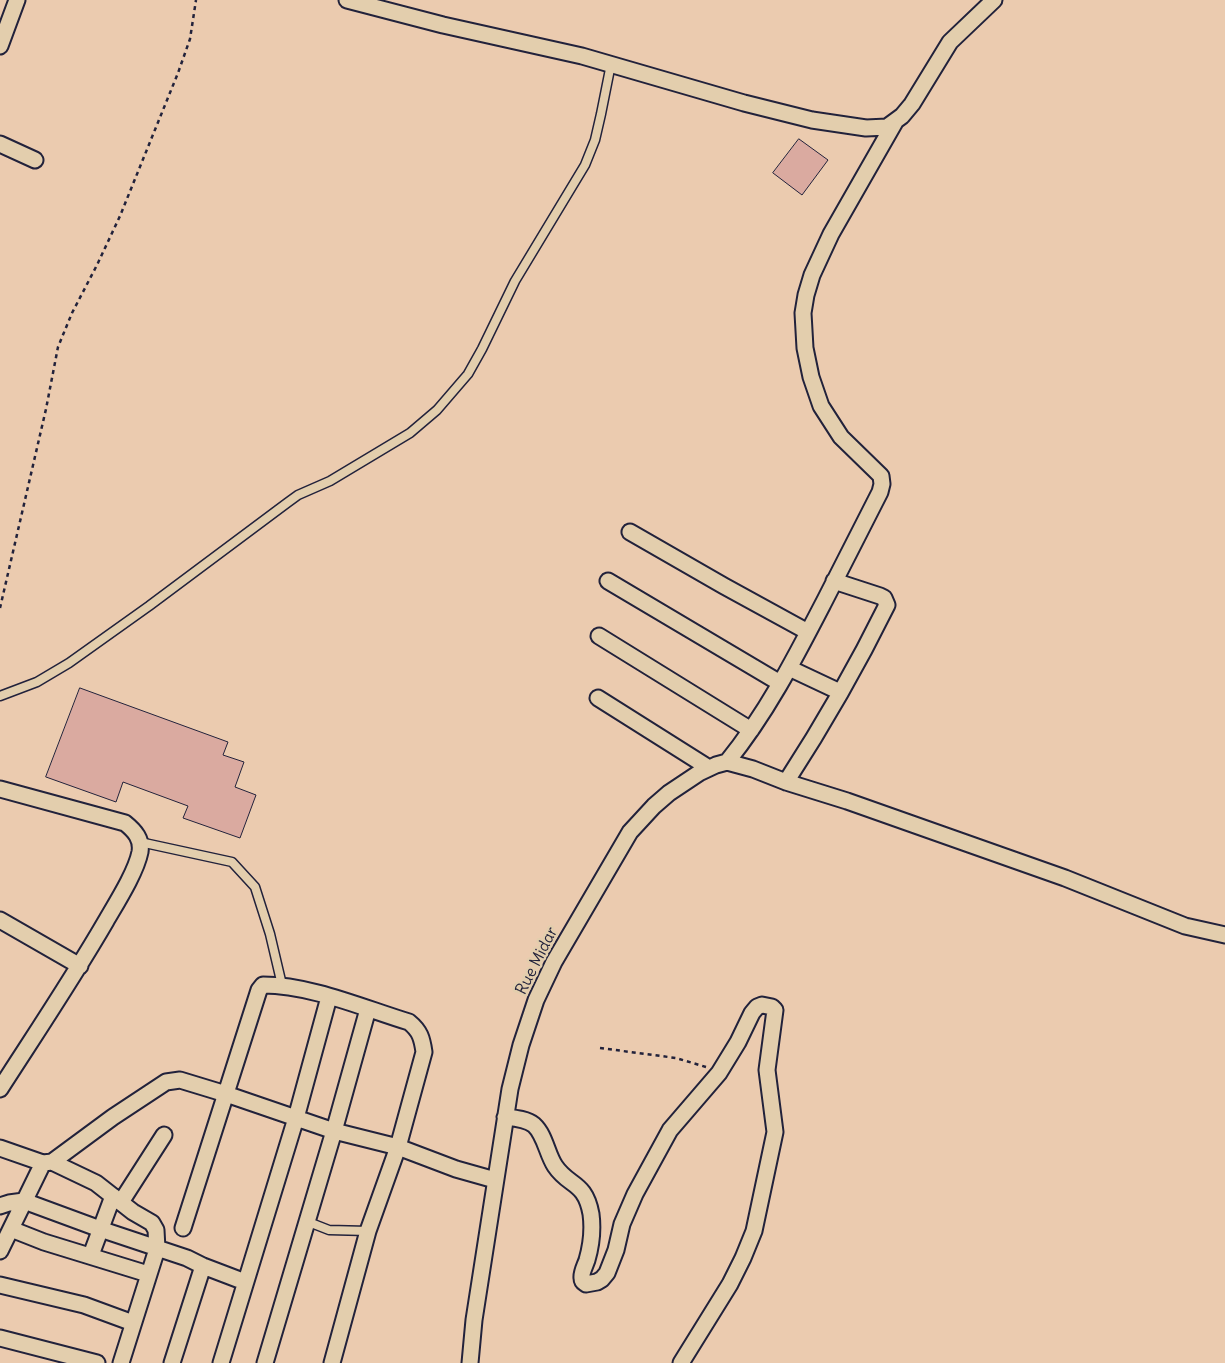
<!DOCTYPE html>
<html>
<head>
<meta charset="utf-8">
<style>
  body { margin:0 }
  canvas { display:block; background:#ebcbaf }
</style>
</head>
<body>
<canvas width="1225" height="1363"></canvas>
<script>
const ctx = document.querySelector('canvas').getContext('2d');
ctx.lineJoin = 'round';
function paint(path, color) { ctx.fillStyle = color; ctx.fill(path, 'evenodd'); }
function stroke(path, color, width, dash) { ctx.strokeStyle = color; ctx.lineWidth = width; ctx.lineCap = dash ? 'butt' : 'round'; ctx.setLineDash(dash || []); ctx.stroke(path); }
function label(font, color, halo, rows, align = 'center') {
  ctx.font = font + ' Delius,sans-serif'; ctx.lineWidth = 5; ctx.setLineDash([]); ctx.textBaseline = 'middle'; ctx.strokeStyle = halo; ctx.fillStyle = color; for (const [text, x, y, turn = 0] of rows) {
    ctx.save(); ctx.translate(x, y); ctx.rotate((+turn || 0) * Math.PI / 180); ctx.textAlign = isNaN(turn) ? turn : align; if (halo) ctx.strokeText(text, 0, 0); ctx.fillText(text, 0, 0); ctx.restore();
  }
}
const building = new Path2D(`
  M799,139l29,21 -26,35 -29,-22z
  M80,688l148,54 -5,13 21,7 -9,25 21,8 -16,43 -57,-20 5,-12 -65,-24 -7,20 -70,-25z`);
paint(building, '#daaaa0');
stroke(building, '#22223b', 1);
const lane = new Path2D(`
  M0,696l37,-14 32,-19 80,-57 138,-103 11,-8 32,-14 80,-48 27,-23 31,-36 14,-25 33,-68 70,-116 10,-25 6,-26 10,-50
  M140,842l92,20 23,25 15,47 12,51
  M306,1221l23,9 39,1`);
const street = new Path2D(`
  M347,0l96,25 139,31 162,47 68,17 54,8 21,-1 15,-11 10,-12 38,-62 44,-42
  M0,46l17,-46
  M0,144l35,16
  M630,532l94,54 84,46
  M608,581l172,102
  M599,636l152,94
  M789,668l51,24
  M598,698l111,70
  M727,762c40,-49 69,-106 98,-162 18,-36 37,-72 55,-108l2,-8 -1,-8 -40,-39 -20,-31 -10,-29 -6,-29 -2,-35 3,-18 6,-20 19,-41 64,-112
  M786,782c37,-57 71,-116 101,-177l-3,-7 -4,-2 -46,-15
  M0,789l125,34c10,8 17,16 15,29 -4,20 -23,50 -34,69 -33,57 -70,112 -106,168
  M0,920l80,46
  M505,1117c9,1 22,2 29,8 11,10 13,29 21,41 14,21 30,15 36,48 2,15 0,32 -4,46 -2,6 -6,13 -5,18 0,4 1,4 4,6l11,-2 5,-3 5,-6 9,-23 6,-26 13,-30 35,-64 49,-57 19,-31 14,-29 5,-6 5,-2 10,2 3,3 -8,60 8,62 -21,99 -11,27 -13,26 -49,79
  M0,1148l43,15 9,-1 61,-45 53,-35 14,-2 46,14 108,37 64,16 58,22 39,11
  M52,1162l44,21 37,29 19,11 4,7 1,19 -36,114
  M121,1202l43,-67
  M0,1206l9,-3 15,-2 76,28 87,29 16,8 42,16
  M183,1228l76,-238 4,-5c48,0 100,23 146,37 11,9 13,16 15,30l-26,95 -30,84 -36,132
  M11,1229l33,13 104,32
  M0,1251l43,-88
  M91,1255l22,-59
  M0,1285l84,20 49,18
  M0,1338l97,25
  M172,1363l31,-97
  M221,1363l75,-245 33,-121
  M265,1363l69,-232 34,-122
  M470,1363l4,-43 36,-231 11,-44 15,-45 18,-38 76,-130 24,-26 15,-13 30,-20 17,-8 11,-3 26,7 33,13 61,19 218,77 120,48 40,9`);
stroke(lane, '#22223b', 11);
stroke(street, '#22223b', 19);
stroke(new Path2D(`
  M0,608l46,-199 12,-62 14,-34 25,-48 23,-49 58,-143 12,-34 6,-39
  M600,1048l76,10 30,9`), '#22223b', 2.5, [4, 4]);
stroke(lane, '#e3cead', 8);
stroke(street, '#e3cead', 15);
label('16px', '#22223b', '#e3cead', [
  ["Rue Midar",537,961,-63]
]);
</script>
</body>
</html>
